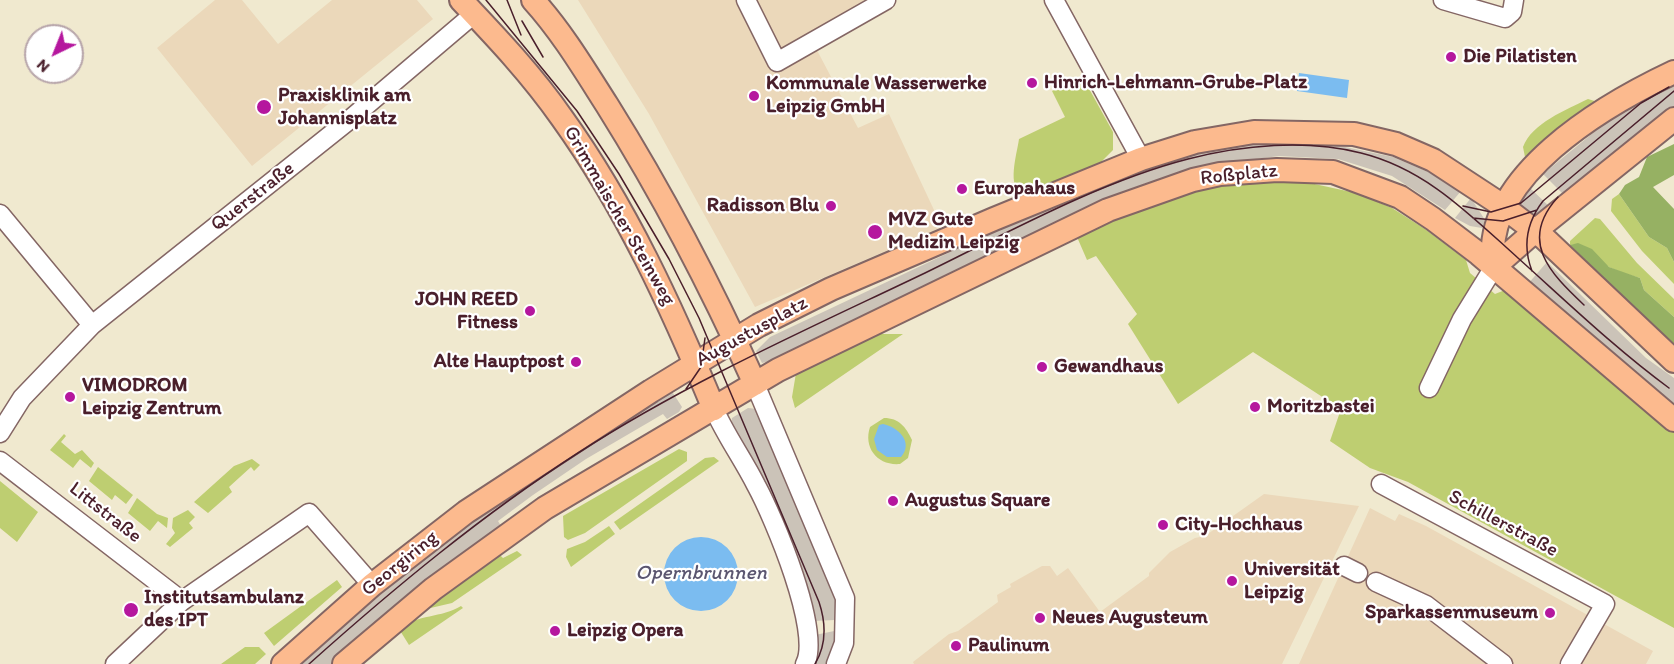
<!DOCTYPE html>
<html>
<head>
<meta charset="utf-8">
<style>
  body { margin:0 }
  #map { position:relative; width:1674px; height:664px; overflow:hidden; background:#f0e9cf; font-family:Itim,sans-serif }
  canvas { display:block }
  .north { position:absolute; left:24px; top:24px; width:60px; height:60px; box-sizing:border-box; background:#fff; border:2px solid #b7a5aa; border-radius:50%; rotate:223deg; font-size:16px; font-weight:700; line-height:24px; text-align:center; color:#4a1f2b }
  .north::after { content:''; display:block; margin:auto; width:21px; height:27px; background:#b5179e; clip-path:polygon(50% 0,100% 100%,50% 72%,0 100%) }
</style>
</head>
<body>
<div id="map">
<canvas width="1674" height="664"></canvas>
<div class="north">N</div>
</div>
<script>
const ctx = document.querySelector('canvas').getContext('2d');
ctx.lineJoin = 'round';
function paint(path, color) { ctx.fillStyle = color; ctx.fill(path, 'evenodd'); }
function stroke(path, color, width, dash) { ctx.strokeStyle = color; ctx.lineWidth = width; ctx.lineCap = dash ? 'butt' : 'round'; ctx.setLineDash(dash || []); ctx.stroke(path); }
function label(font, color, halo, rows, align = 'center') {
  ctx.font = font + ' Itim,sans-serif'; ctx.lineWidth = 4.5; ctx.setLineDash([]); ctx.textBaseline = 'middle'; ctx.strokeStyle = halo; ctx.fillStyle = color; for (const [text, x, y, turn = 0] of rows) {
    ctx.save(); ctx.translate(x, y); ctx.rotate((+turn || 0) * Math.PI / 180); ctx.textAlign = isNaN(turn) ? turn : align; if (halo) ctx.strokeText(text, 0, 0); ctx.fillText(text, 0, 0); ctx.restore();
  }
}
paint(new Path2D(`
  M215,0h27l36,44 54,-44h85l16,19 -181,147 -95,-118z
  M578,0h297l-65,37 48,91 31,-14 53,113 -187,80 -106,-193z
  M1264,494l95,12 -77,158h-368l-1,-2 36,-28 9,-3 40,-29 -1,-7 14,-8 -1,-3 32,-18h8l7,10 11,-8 32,44 49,-36v-3l21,-21 25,-14 10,-2z
  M1370,508l25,13 4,-7 27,12 227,125 -7,13h-347z`), '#ebd8ba');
paint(new Path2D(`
  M1674,77v34l-106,88 -25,-25 79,-65z
  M1287,142l39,1 67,14 40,17 28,17 -16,19 -53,-34 -54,-17 -59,-3 -75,10 -60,18 -62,27 -308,149 -12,3 -6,-12 14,-14 225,-106 112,-47 80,-29 61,-11z
  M1529,187l24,23 -17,8 -20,-15z
  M1471,198l14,22 -3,8 -12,-2 -15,-8z
  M1547,262l99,96 28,20v32l-147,-125z
  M671,390l11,17 -3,5 -12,7 -4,-5 -77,45 -53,36 -35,26 3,5 -168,138h-39l133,-113z
  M748,408l9,1 82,188v18l-4,5 -22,1 -82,-194 1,-9z
  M839,630l-7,34h-23l6,-29z`), '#cbc3b8');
paint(new Path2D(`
  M1082,76l31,56v18l-12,12 -78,32c-17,-6 -6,-40 -4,-55l46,-22 -13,-26z
  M1588,99l13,4 -49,32 -27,22 -2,-10c9,-24 43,-37 65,-48z
  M1296,180l60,13 36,15 33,21 41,31 4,13 25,21 10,-4 169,140v198l-266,-146 -38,-14 -40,-27 11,-32 -88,-57 -75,52 -50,-80 9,-10 -41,-58 -9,4 -10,-23c45,-20 90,-42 140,-51 26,-4 52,-5 79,-6z
  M1619,194l30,43 18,11 7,14v22l-32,-33 -31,-40 1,-12z
  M1595,218l5,1 37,44 37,36v18l-30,-27 -4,-12c-10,-3 -20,-6 -29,-10 -16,-8 -20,-27 -41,-23v-4z
  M873,334h30l-108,74 -3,-11 4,-24z
  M884,418c15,0 22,9 28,22l-4,18 -8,6c-22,2 -37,-16 -30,-37z
  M64,434l2,2 -5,6 14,12 7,-4 12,13 -3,5 -11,-9 -7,9 -23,-18z
  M679,449l8,3v9l-102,72 -17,7 -4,-3 -1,-21z
  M714,457l5,4 -99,69 -6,-8 91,-64z
  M252,459l8,6 -6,6 -3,-4 -22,20 3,5 -24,21 -14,-11 40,-36z
  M98,467l35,28 -7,9 -11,-9 -3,5 -23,-19z
  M0,481l38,31 -21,30 -17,-14z
  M137,498l20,16 11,4 -1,10 -9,-7 -8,10 -22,-18z
  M188,510l7,7 -6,6 4,5 -23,19 -4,-3 9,-11 -3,-5 1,-10z
  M609,526l6,8 -44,33 -5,-10 1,-8 18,-7z
  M517,551l5,4 -70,48 -30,7 76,-57 5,5z
  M337,580l5,7 -68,59 -10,-13z
  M461,606l2,2 -54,37 -10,-16c18,-15 43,-11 62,-23z
  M245,647h14l7,7 -11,10h-34z`), '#bece71');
paint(new Path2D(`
  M1674,144v31l-21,12 21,22v53l-7,-14 -18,-11 -30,-43 6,-9 14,-8 8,-20z
  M1578,243l14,6 17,18 31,11 4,12 30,27v30l-104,-102z`), '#96b163');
paint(new Path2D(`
  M1299,73l50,7 -2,18 -50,-7z
  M883,424c15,3 31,18 18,33h-14l-10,-7 -3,-11 5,-14z
  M664 574a37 37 0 1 1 74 0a37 37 0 1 1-74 0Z`), '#7bbcf0');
const minor = new Path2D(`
  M746,0l31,62 109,-62
  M1054,0l87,159
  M1443,0l62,18 7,-6 2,-12
  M0,214l92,111
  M755,384l90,214 -1,45 -8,21
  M1429,388l33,-69 32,-52
  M714,409c12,27 29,50 42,76 18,33 66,147 49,179
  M0,433l22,-35 70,-73 256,-204 126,-107
  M0,461l182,140
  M1381,484l224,120 -35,60
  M1344,566l14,7
  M1376,582l50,23 77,59
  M115,664l67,-63 127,-88 63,72`);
const major = new Path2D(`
  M461,0c36,38 71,75 101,118 64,89 110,190 152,291
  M533,0c29,32 51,69 74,105 57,91 104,181 148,279
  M1494,267c-15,-90 112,-163 180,-195
  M1494,267l41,-36 139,-112
  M283,664l89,-79 94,-73 185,-121 108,-66 72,-36 163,-70 147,-60 54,-17 59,-10 100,2 42,10 37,16 64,42 47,36 130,123
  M344,664l89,-75 112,-81 233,-138 330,-160 85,-30 27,-6 57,-4 56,2 67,25 33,22 46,35 195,166`);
stroke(minor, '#846664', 21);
stroke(major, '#846664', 26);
stroke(minor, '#fff', 18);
stroke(major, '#fcba8e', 22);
stroke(new Path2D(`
  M486,0l91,111 42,63 50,85 30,59 120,284c7,21 8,42 -4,62
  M507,0l14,35
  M522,21l21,36
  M1558,197c-40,44 -8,76 26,108
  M1463,206l28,6 30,-9 120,-100 28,-16
  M1473,218l30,3 34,-11
  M1532,271c-10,-26 -5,-49 11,-70l131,-110
  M686,389l15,-22 4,-29
  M309,664c85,-76 173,-149 269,-211 110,-71 230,-124 347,-180 82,-40 174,-91 263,-114 54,-14 118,-20 173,-6 65,16 109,62 157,105 49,44 98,91 151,130`), '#4a1f2b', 1.5);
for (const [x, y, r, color] of [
  [1451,57,6,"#b5179e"],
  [1032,83,6,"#b5179e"],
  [754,96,6,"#b5179e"],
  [264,107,8,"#b5179e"],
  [962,189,6,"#b5179e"],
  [831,206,6,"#b5179e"],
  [875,232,8,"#b5179e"],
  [530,311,6,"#b5179e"],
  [576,362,6,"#b5179e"],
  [1042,367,6,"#b5179e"],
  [70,397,6,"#b5179e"],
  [1255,407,6,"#b5179e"],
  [893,501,6,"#b5179e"],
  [1163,525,6,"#b5179e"],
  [1232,581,6,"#b5179e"],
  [131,610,8,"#b5179e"],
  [1550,613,6,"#b5179e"],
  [1040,618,6,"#b5179e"],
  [555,631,6,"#b5179e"],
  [956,646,6,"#b5179e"]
]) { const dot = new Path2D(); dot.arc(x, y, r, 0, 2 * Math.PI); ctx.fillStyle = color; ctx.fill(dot); stroke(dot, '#fff', 2); }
label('bold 20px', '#4a1f2b', '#fff', [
  ["Die Pilatisten",1463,57],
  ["Hinrich-Lehmann-Grube-Platz",1044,83],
  ["Kommunale Wasserwerke",766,84],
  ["Leipzig GmbH",766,107],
  ["Praxisklinik am",278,96],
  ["Johannisplatz",278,119],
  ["Europahaus",974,189],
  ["Radisson Blu",819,206,"right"],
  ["MVZ Gute",888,220],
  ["Medizin Leipzig",888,243],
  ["JOHN REED",518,300,"right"],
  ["Fitness",518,323,"right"],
  ["Alte Hauptpost",564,362,"right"],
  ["Gewandhaus",1054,367],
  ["VIMODROM",82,386],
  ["Leipzig Zentrum",82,409],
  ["Moritzbastei",1267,407],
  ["Augustus Square",905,501],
  ["City-Hochhaus",1175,525],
  ["Universität",1244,570],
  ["Leipzig",1244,593],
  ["Institutsambulanz",144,598],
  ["des IPT",144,621],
  ["Sparkassenmuseum",1538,613,"right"],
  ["Neues Augusteum",1052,618],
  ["Leipzig Opera",567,631],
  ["Paulinum",968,646]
], 'left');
label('20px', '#4a1f2b', '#fff', [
  ["Roßplatz",1239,175,-6],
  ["Querstraße",253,197,-38],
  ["Grimmaischer Steinweg",619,216,60],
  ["Augustusplatz",752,332,-29],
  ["Littstraße",105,513,38],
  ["Schillerstraße",1503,524,28],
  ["Georgiring",400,564,-39]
]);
label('italic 21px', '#5b5670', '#fff', [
  ["Opernbrunnen",701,574]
]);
</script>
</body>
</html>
